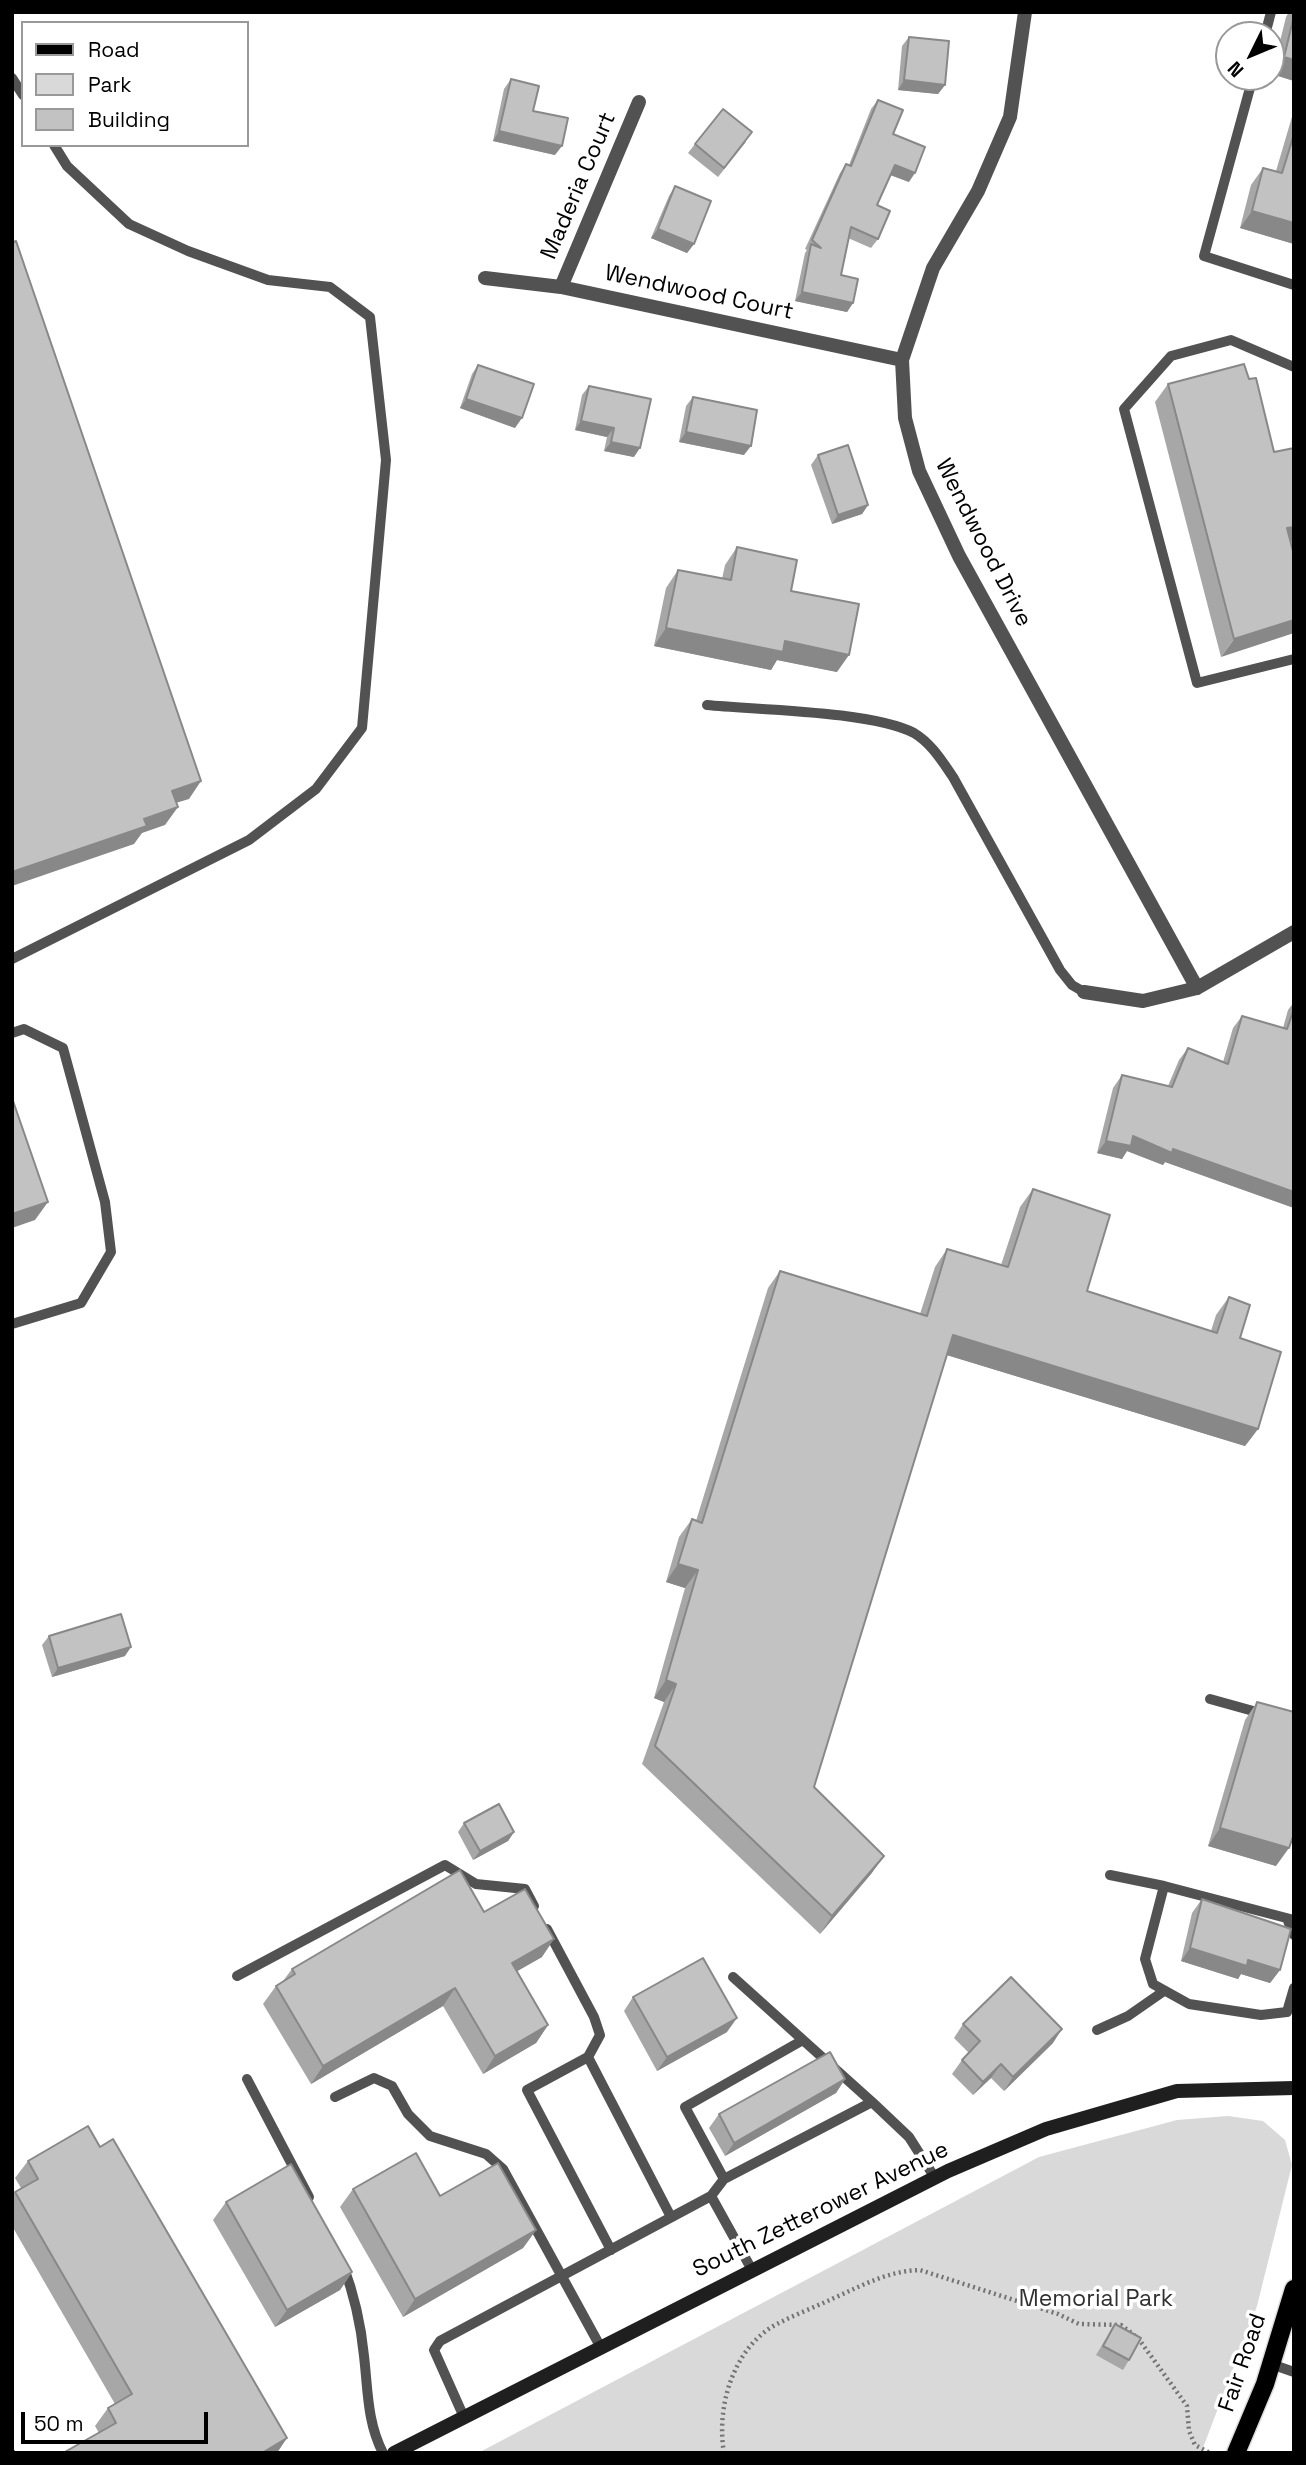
<!DOCTYPE html>
<html>
<head>
<meta charset="utf-8">
<style>
  body { margin:0 }
  #map { position:relative; width:1306px; height:2465px; overflow:hidden; background:#fff; font-family:"Space Grotesk",sans-serif }
  canvas { display:block }
  .frame { position:absolute; inset:0; border:14px solid #000; pointer-events:none }
  .legend { position:absolute; left:21px; top:21px; width:228px; height:126px; box-sizing:border-box; background:#fff; border:2px solid #999; margin:0; padding:9px 12px; list-style:none; font-size:21px; color:#000 }
  .legend li { display:flex; align-items:center; gap:14px; height:35px }
  .legend b { width:35px; border:2px solid #999 }
  .north { position:absolute; left:1215px; top:21px; width:70px; height:70px; box-sizing:border-box; background:#fff; border:2px solid #999; border-radius:50%; rotate:227deg; font-size:19px; font-weight:700; line-height:28px; text-align:center; color:#000 }
  .north::after { content:''; display:block; margin:auto; width:24px; height:32px; background:#000; clip-path:polygon(50% 0,100% 100%,50% 72%,0 100%) }
  .scale { position:absolute; left:21px; top:2412px; width:187px; height:32px; box-sizing:border-box; border:4px solid #000; border-top:0; padding-left:9px; font-size:21px; line-height:24px; white-space:nowrap; color:#000; -webkit-text-stroke:5px #fff; paint-order:stroke }
</style>
</head>
<body>
<div id="map">
<canvas width="1306" height="2465"></canvas>
<div class="frame"></div>
<ul class="legend">
<li><b style="height:9px;background:#000"></b>Road</li>
<li><b style="height:19px;background:#d9d9d9"></b>Park</li>
<li><b style="height:19px;background:#c2c2c2"></b>Building</li>
</ul>
<div class="north">N</div>
<div class="scale">50 m</div>
</div>
<script>
const ctx = document.querySelector('canvas').getContext('2d');
ctx.lineJoin = 'round';
function paint(path, color) { ctx.fillStyle = color; ctx.fill(path, 'evenodd'); }
function stroke(path, color, width, dash) { ctx.strokeStyle = color; ctx.lineWidth = width; ctx.lineCap = dash ? 'butt' : 'round'; ctx.setLineDash(dash || []); ctx.stroke(path); }
function label(font, color, halo, rows, align = 'center') {
  ctx.font = font + ' "Space Grotesk",sans-serif'; ctx.lineWidth = 7; ctx.setLineDash([]); ctx.textBaseline = 'middle'; ctx.strokeStyle = halo; ctx.fillStyle = color; for (const [text, x, y, turn = 0] of rows) {
    ctx.save(); ctx.translate(x, y); ctx.rotate((+turn || 0) * Math.PI / 180); ctx.textAlign = isNaN(turn) ? turn : align; if (halo) ctx.strokeText(text, 0, 0); ctx.fillText(text, 0, 0); ctx.restore();
  }
}
paint(new Path2D(`
  M1228,2116l35,5 22,19 7,25 -35,141 -56,147h-723l561,-296 138,-37z`), '#d9d9d9');
const primary = new Path2D(`
  M1236,2453l29,-69 29,-95`);
stroke(primary, '#dbdbdb', 21);
stroke(new Path2D(`
  M724,2453c-8,-46 9,-104 51,-128 19,-10 40,-18 59,-27 29,-13 54,-27 86,-28l138,44 21,10 42,1 17,13 49,68 2,25 6,14 15,8`), '#747474', 4.5, [2, 3.5]);
stroke(new Path2D(`
  M1265,35l6,-23
  M1253,77l-49,179 90,29
  M12,78l11,17
  M1294,367l-63,-27 -60,16 -47,53 73,274 97,-24
  M707,705c52,5 164,6 207,28 17,10 28,28 39,44l107,193 12,15 12,7
  M12,959l237,-119 67,-51 46,-61 24,-268 -16,-143 -40,-30 -62,-7 -80,-29 -59,-27 -62,-58 -13,-21
  M12,1033l12,-4 39,19 42,154 6,50 -30,51 -69,21
  M1210,1699l54,15
  M1110,1875l54,11
  M1294,1920l-130,-34 -19,73 8,25 36,20 72,11 26,-3 7,-24
  M1288,1921l6,14
  M547,1929l47,88 6,18 -12,22
  M237,1976l208,-111 31,19 49,5 9,17
  M733,1977l70,63
  M1097,2030l31,-14 36,-25
  M247,2079l62,118
  M335,2097l39,-19 18,8 16,28 22,22 56,18 17,15 97,177
  M724,2179l-39,-72 118,-67 69,62
  M711,2196l41,74
  M611,2250l-84,-160 61,-33 83,160
  M343,2265c11,29 18,60 21,91 4,34 3,66 19,97
  M1271,2364l23,8
  M463,2415l-29,-65 6,-9 271,-145 13,-17 148,-77 37,35 26,41`), '#525252', 10);
stroke(new Path2D(`
  M1025,12l-15,105 -32,74 -45,77 -31,92 3,58 14,53 40,85 238,432
  M485,278l76,9 341,73
  M561,287l78,-185
  M1084,992l59,9 54,-13 97,-56`), '#525252', 14);
stroke(new Path2D(`
  M394,2453l554,-282 98,-42 131,-38 117,-3`), '#1f1f1f', 14);
stroke(primary, '#000', 18);
stroke(new Path2D(`
  M12,2451l1,2`), '#000', 5, [10, 3.5, 2, 3.5]);
paint(new Path2D(`
  M1289,12h5v69l-22,-7 14,-57z
  M909,37l36,48 -7,9 -40,-4 4,-44z
  M511,79l22,32 22,44 -62,-14 11,-52z
  M878,100l15,34 16,48 -19,-7 -13,30 1,34 -7,9 -23,-10 -7,37 12,28 -6,9 -52,-11 10,-48 2,-3 -2,-1 35,-76 6,-9 3,1 22,-56z
  M1294,110v134l-54,-16 11,-43 12,-17 13,3z
  M746,142l-28,35 -30,-24 7,-9z
  M675,186l19,58 -7,9 -36,-15 18,-42z
  M478,365l37,63 -55,-20 12,-34z
  M1168,384l106,68 20,-4v93l-3,1 3,13 -73,102 -66,-255z
  M589,386l45,71 -30,-6 3,-14 -32,-7 7,-35z
  M693,397l51,58 -65,-13 7,-36z
  M818,455l50,50 -6,9 -30,10 -21,-59z
  M737,547l54,44 46,81 -60,-12 -6,10 -117,-24 12,-58 12,-18 44,9 3,-14z
  M1294,1002v206l-129,-46 -2,3 -36,-14 -5,8 -25,-6 16,-65 9,-13 46,11 11,-26 9,-12 35,14 10,-34 9,-12 41,12 5,-18z
  M1033,1189l54,102 124,40 5,-16 13,-18 11,41 18,91 -13,17 -298,-91 -133,432 70,69 -13,18 -51,60 -178,-170 22,-62 -10,-4 31,-110 -19,-6 13,-45 13,-18 4,2 72,-233 12,-17 140,43 15,-47 12,-18 54,16 19,-58z
  M49,1636l76,20 -73,21 -10,-32z
  M1257,1702l19,164 -68,-20 37,-126z
  M464,1823l50,9 -6,9 -35,19 -15,-28z
  M1202,1899l78,71 -10,13 -29,-9 -3,5 -57,-18 11,-48z
  M484,1912l58,45 -25,14 31,54 -12,18 -53,31 -40,-68 -132,78 -48,-80 13,-18 7,-5 9,-12z
  M633,1997l94,35 -70,39 -33,-60z
  M963,2024l90,19 -49,48 -13,-13 -18,17 -21,-21 10,-14 7,-7 -15,-15z
  M845,2079l-9,14 -111,63 -16,-28 10,-14z
  M100,2147l187,291 -188,-5 -4,-7 13,-18 7,-4 -103,-178v-30l3,-4 6,-4 -6,-10 13,-17z
  M353,2189l87,7 96,34 -13,18 -120,69 -63,-110z
  M226,2202l126,70 -12,18 -65,37 -62,-107z
  M1115,2324l14,36 -6,10 -27,-15z`), '#a7a7a7');
paint(new Path2D(`
  M1284,57l10,3v21l-22,-7z
  M904,80l41,5 -7,9 -40,-4z
  M499,131l63,15 -7,9 -62,-14z
  M895,165l20,8 -6,9 -21,-8z
  M1252,211l42,12v21l-54,-16z
  M658,229l36,15 -7,9 -36,-15z
  M802,292l51,11 -6,9 -52,-11z
  M466,399l56,19 -7,10 -55,-20z
  M581,421l33,7 -7,9 -32,-7z
  M686,432l65,14 -7,9 -65,-13z
  M611,442l29,6 -6,9 -30,-6z
  M868,505l-6,9 -30,10 6,-9z
  M1294,527v14l-19,5 12,-18z
  M1294,620v13l-73,24 13,-18z
  M666,628l119,13 64,14 -12,17 -60,-12 -6,10 -117,-24z
  M201,781l-12,18 -30,9 13,-17z
  M178,807l-13,18 -23,8 -8,11 -122,42v-14l132,-53z
  M1133,1136l161,56v16l-129,-46 -2,3 -36,-14 -5,8 -25,-6 9,-12z
  M48,1202l-13,18 -23,8v-14z
  M953,1335l305,94 -13,17 -305,-93z
  M678,1564l20,6 -13,18 -19,-6z
  M131,1647l-6,9 -73,21 6,-9z
  M666,1680l10,4 -12,18 -10,-4z
  M1220,1828l69,20 -13,18 -68,-20z
  M514,1832l-6,9 -35,19 7,-9z
  M884,1856l-13,18 -51,60 12,-18z
  M554,1939l-12,18 -42,24 12,-18z
  M1190,1948l58,12 32,10 -10,13 -29,-9 -3,5 -57,-18z
  M455,1988l-12,18 -132,78 12,-18z
  M737,2018l-10,14 -70,39 10,-14z
  M548,2025l-12,18 -53,31 12,-18z
  M1062,2029l-9,14 -49,48 9,-14z
  M1001,2064l-10,14 -18,17 10,-13z
  M845,2079l-9,14 -111,63 9,-13z
  M536,2230l-13,18 -120,69 12,-18z
  M352,2272l-12,18 -65,37 12,-17z
  M287,2438l-10,15h-15z`), '#888');
const building = new Path2D(`
  M1294,16v44l-10,-3z
  M909,37l40,4 -4,44 -41,-5z
  M511,79l28,7 -6,25 35,7 -6,28 -63,-15z
  M878,100l25,10 -10,24 32,13 -10,26 -20,-8 -18,40 13,6 -12,28 -27,-12 -10,48 17,4 -5,24 -51,-11 9,-48 10,4 -9,-8 34,-76 5,2z
  M723,109l29,23 -28,36 -29,-24z
  M1294,134v89l-42,-12 11,-43 19,5z
  M675,186l36,15 -17,43 -36,-15z
  M16,241l185,540 -29,10 6,16 -34,12 3,7 -135,46v-629z
  M1244,364l5,15 7,-1 18,74 20,-4v79l-7,1 7,27v65l-60,19 -66,-255z
  M478,365l56,19 -12,34 -56,-19z
  M589,386l62,13 -11,49 -29,-6 3,-14 -33,-7z
  M693,397l64,13 -6,36 -65,-14z
  M848,445l20,60 -30,10 -20,-60z
  M737,547l60,13 -6,31 68,13 -10,51 -64,-14 -2,11 -117,-24 12,-58 53,10z
  M1294,1009v183l-121,-43 -1,4 -39,-17 -2,10 -25,-5 16,-66 50,12 16,-39 40,16 14,-48 45,13z
  M12,1098l36,104 -36,12z
  M1033,1189l77,26 -23,76 130,42 12,-36 21,8 -10,33 41,14 -23,77 -305,-94 -139,452 70,69 -52,60 -177,-170 21,-62 -10,-4 32,-110 -20,-6 14,-45 10,4 78,-252 147,45 20,-67 61,18z
  M121,1614l10,33 -73,21 -9,-32z
  M1257,1702l37,10v122l-5,14 -69,-20z
  M499,1804l15,28 -34,19 -16,-28z
  M460,1870l24,42 41,-23 29,50 -42,24 36,62 -53,31 -40,-68 -132,78 -47,-80 19,-12 -3,-5z
  M1202,1899l89,30 -11,41 -32,-10 -1,6 -57,-18z
  M703,1958l34,60 -70,39 -34,-60z
  M1011,1977l51,52 -49,48 -12,-13 -18,18 -21,-22 18,-19 -17,-17z
  M830,2052l15,27 -111,64 -15,-29z
  M88,2126l12,21 13,-8 174,299 -25,15h-199l53,-30 -8,-15 24,-14 -117,-202 23,-13 -10,-18z
  M416,2153l24,43 58,-33 38,67 -121,69 -62,-110z
  M291,2164l61,108 -65,38 -61,-108z
  M1115,2324l26,14 -12,22 -26,-14z`);
paint(building, '#c2c2c2');
stroke(building, '#888', 2);
label('23px', '#000', '#fff', [
  ["Maderia Court",579,186,-67],
  ["Wendwood Court",699,293,12],
  ["Wendwood Drive",983,543,63],
  ["South Zetterower Avenue",821,2210,-26],
  ["Fair Road",1243,2363,-71]
]);
label('23px', '#303030', '#fff', [
  ["Memorial Park",1096,2300]
]);
</script>
</body>
</html>
